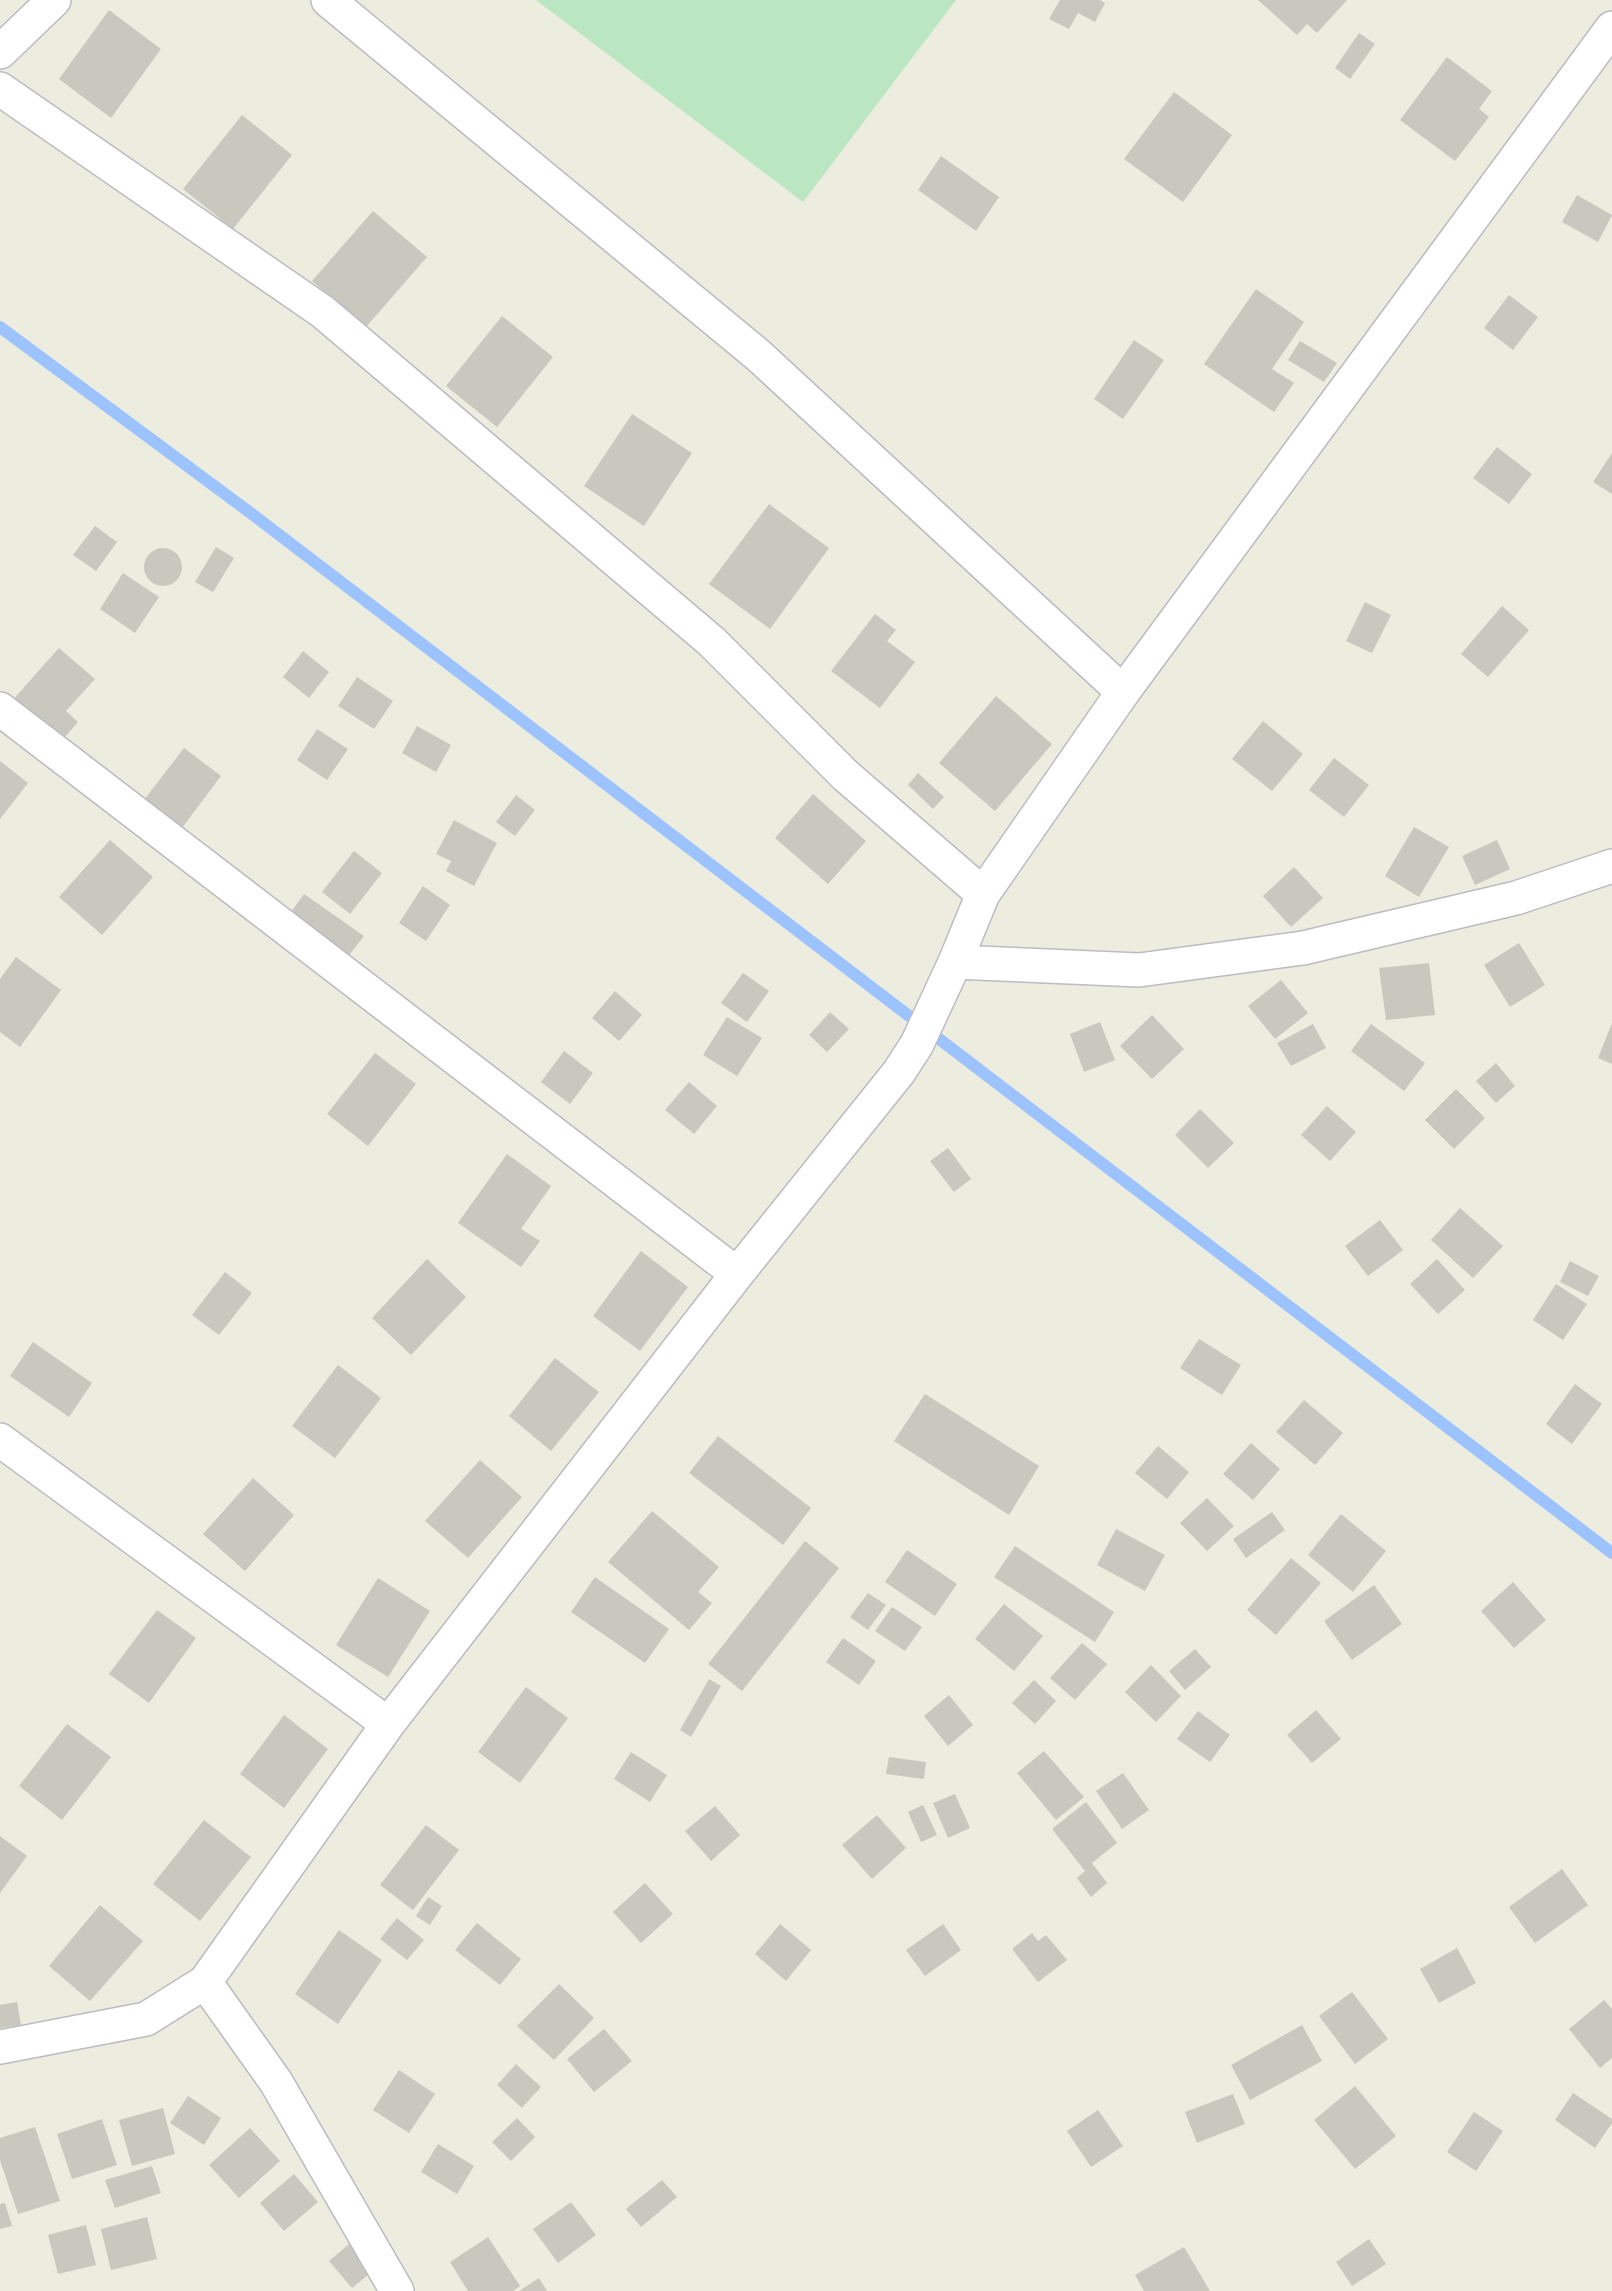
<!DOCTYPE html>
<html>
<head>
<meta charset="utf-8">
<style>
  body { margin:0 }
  canvas { display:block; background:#ececdf }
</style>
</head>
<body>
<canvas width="1612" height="2291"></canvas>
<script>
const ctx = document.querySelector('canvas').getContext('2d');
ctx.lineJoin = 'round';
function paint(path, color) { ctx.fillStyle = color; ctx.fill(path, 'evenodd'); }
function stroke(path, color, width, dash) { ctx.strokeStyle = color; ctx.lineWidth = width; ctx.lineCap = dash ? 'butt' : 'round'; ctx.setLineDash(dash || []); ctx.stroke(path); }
paint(new Path2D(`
  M536,0h420l-153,202z`), '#bae6c2');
stroke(new Path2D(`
  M0,327l252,187 1360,1039`), '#9dc3ff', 12);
paint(new Path2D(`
  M1060,0h40l5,3 -10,19 -17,-9 -9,16 -20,-10z
  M1258,0h89l-30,33 -10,-9 -10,11z
  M109,10l52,39 -50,69 -52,-39z
  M1359,33l16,11 -25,35 -15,-11z
  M1447,57l45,34 -13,18 10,8 -34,44 -55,-41z
  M1174,92l58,43 -49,67 -59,-43z
  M242,115l50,40 -59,74 -50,-40z
  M941,156l58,41 -23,34 -58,-41z
  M1577,195l35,20 -14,27 -36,-20z
  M373,211l54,46 -61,70 -54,-46z
  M1256,289l48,33 -32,47 22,14 -20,29 -70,-48z
  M1509,295l29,22 -25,33 -29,-22z
  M502,316l51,41 -56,70 -51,-41z
  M1134,340l30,20 -41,59 -29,-20z
  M1300,341l37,22 -13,19 -36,-22z
  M632,414l60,39 -48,73 -60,-40z
  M1497,447l35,27 -23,30 -36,-26z
  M1612,453v41l-19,-12z
  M769,504l60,44 -59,81 -61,-45z
  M95,526l22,16 -21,29 -23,-16z
  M216,547l18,11 -21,34 -18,-10z
  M144 567a19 19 0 1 1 38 0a19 19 0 1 1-38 0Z
  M123,573l36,24 -24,36 -35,-24z
  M1365,602l26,13 -19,38 -26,-12z
  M1502,606l27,24 -41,47 -27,-23z
  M875,614l21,16 -9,11 28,21 -35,46 -49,-37z
  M59,648l36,31 -29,32 12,11 -20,23 -48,-42z
  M303,651l26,21 -20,26 -26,-21z
  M357,677l36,24 -19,28 -36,-23z
  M996,696l56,48 -57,67 -56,-48z
  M1263,721l40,33 -31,37 -40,-32z
  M417,726l34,19 -15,27 -34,-19z
  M317,729l31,20 -21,31 -30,-20z
  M184,748l37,28 -39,52 -38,-28z
  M1334,758l35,27 -25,32 -35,-27z
  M0,761l28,22 -28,36z
  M918,773l26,24 -11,12 -25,-24z
  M813,794l53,47 -38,43 -53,-46z
  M516,795l19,15 -20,26 -19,-14z
  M454,820l43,23 -23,43 -28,-15 5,-10 -15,-7z
  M1414,827l35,20 -30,50 -34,-21z
  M110,840l43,37 -51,58 -43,-38z
  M1497,840l13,29 -35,16 -13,-29z
  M354,851l28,22 -32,41 -28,-22z
  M1294,867l29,31 -32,29 -28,-31z
  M423,886l27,19 -24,36 -27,-18z
  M304,894l60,42 -17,22 -59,-42z
  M1519,943l26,42 -35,22 -26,-42z
  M16,957l45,33 -41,57 -20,-15v-53z
  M1429,963l6,52 -49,5 -7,-52z
  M743,973l26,18 -22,31 -26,-19z
  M1281,980l27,33 -33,26 -27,-33z
  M615,991l27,24 -23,26 -27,-23z
  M830,1012l19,17 -22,23 -18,-17z
  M1152,1015l32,34 -32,30 -32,-33z
  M727,1017l35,21 -25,38 -34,-21z
  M1100,1022l15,38 -31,12 -14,-38z
  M1612,1023v41l-14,-6z
  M1313,1024l13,24 -35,18 -14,-23z
  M1371,1024l54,39 -21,28 -53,-40z
  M564,1051l29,22 -23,31 -29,-22z
  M375,1053l41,31 -48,62 -41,-32z
  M1496,1063l19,23 -19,17 -20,-22z
  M689,1082l28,24 -23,28 -29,-24z
  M1456,1089l29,29 -31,31 -29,-29z
  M1327,1106l29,26 -26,29 -29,-26z
  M1200,1109l34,34 -26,25 -33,-33z
  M948,1148l23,31 -17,13 -24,-31z
  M507,1154l44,32 -30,43 19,12 -19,26 -63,-44z
  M1460,1208l43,38 -30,32 -42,-38z
  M1380,1220l23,30 -35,26 -23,-30z
  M641,1251l47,36 -48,64 -47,-35z
  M427,1259l39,38 -55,58 -39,-37z
  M1437,1259l28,31 -27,24 -28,-30z
  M1570,1261l29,15 -11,20 -28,-14z
  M225,1272l27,21 -33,42 -27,-20z
  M1556,1284l31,20 -24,36 -30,-20z
  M1199,1339l42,26 -19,30 -42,-27z
  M33,1342l59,41 -23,34 -59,-41z
  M555,1358l44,34 -48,59 -42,-35z
  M338,1365l43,33 -46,60 -43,-32z
  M1575,1384l27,20 -30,40 -26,-20z
  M925,1394l114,72 -30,49 -115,-74z
  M1304,1400l39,33 -28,32 -39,-33z
  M718,1436l93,72 -28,37 -94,-72z
  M1251,1443l29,26 -27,31 -30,-26z
  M1158,1446l31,26 -22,27 -32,-26z
  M480,1460l42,37 -54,61 -43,-37z
  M253,1478l41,37 -49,56 -42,-37z
  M1207,1498l27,28 -27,25 -27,-28z
  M652,1511l67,56 -21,25 14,11 -23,27 -81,-68z
  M1272,1512l13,18 -39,28 -13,-19z
  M1341,1514l45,37 -33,41 -45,-37z
  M1116,1529l49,26 -20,36 -48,-26z
  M805,1541l34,27 -97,123 -34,-27z
  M1015,1546l99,66 -19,30 -101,-65z
  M907,1550l50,34 -22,32 -50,-34z
  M1291,1558l30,25 -45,52 -29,-25z
  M595,1577l74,52 -24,34 -74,-51z
  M378,1578l52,33 -42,66 -52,-32z
  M1513,1582l33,38 -32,28 -33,-37z
  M1374,1585l28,39 -50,36 -28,-39z
  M868,1593l18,12 -18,25 -18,-13z
  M1004,1604l39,32 -29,35 -39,-32z
  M892,1607l30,20 -17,24 -30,-20z
  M157,1610l39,28 -47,65 -40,-29z
  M843,1638l33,23 -17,24 -33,-23z
  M1082,1643l25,21 -32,36 -25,-22z
  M1195,1649l16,18 -26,23 -16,-19z
  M1151,1665l30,31 -25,26 -31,-30z
  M709,1679l12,7 -30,51 -11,-7z
  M1034,1680l22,21 -21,23 -23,-21z
  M526,1687l42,31 -48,65 -42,-31z
  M949,1695l24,30 -25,21 -24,-30z
  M1316,1710l25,29 -29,24 -25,-28z
  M1198,1711l32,24 -20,27 -33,-23z
  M284,1715l44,34 -44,59 -44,-34z
  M67,1724l44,33 -49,63 -43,-34z
  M1044,1751l40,46 -28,23 -39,-47z
  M631,1752l36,23 -17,27 -36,-23z
  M889,1757l37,5 -2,17 -38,-5z
  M1123,1773l26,37 -27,19 -26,-38z
  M955,1794l15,34 -22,10 -15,-35z
  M1086,1802l31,41 -25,20 15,20 -16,14 -14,-19 8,-7 -33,-42z
  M923,1805l14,30 -16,7 -13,-30z
  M715,1806l25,29 -29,26 -26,-30z
  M877,1815l29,33 -34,31 -30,-34z
  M204,1820l47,37 -51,64 -47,-37z
  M426,1825l33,25 -46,60 -33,-25z
  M0,1836l27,20 -27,37z
  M1562,1869l26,36 -53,38 -26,-36z
  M645,1883l28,31 -32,29 -28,-31z
  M428,1897l14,9 -12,19 -14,-9z
  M100,1905l43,36 -53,60 -41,-35z
  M397,1918l27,22 -17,20 -27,-21z
  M477,1923l44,36 -21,26 -45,-35z
  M780,1924l31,26 -25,31 -31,-27z
  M943,1924l18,26 -36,26 -19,-26z
  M339,1930l43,30 -44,64 -43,-30z
  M1032,1933l6,8 8,-6 21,25 -29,22 -26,-33z
  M1457,1948l19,35 -37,20 -19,-34z
  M559,1984l35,34 -40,42 -37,-34z
  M1352,1992l36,47 -33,25 -36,-48z
  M1604,2000l8,9v49l-12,10 -31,-39z
  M17,2002l4,23 -21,3v-23z
  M1302,2025l20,36 -72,39 -19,-35z
  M604,2029l28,32 -38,31 -27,-33z
  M516,2064l25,23 -19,21 -25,-23z
  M399,2070l36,24 -26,39 -36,-23z
  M1355,2086l41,50 -41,33 -41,-49z
  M1573,2093l39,26v4l-17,25 -40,-28z
  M1233,2094l12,30 -48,19 -12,-31z
  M188,2096l33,22 -17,27 -34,-22z
  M163,2108l12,46 -43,12 -13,-46z
  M1098,2110l25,36 -32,21 -24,-36z
  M1474,2112l29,19 -27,40 -29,-19z
  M517,2118l18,19 -24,24 -19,-19z
  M102,2119l15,46 -45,14 -15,-45z
  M35,2127l25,74 -42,13 -18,-54v-22z
  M250,2128l30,33 -41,37 -30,-33z
  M438,2144l36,22 -17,28 -36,-22z
  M152,2166l9,27 -46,15 -10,-28z
  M294,2174l24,28 -34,29 -24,-28z
  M662,2180l15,17 -36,30 -15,-18z
  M571,2202l25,33 -38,28 -25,-34z
  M5,2203l7,23 -12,3v-25z
  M147,2217l10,42 -46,11 -10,-41z
  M86,2225l10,40 -38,9 -10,-39z
  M488,2237l32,49 -7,5h-45l-18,-29z
  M355,2239l23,28 -26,21 -23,-27z
  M1369,2239l17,25 -34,22 -16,-24z
  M1184,2247l26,44h-66l-9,-16z
  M539,2278l8,13h-28z`), '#c9c8bf');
const minor = new Path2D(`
  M328,0l430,355 365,337
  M0,52l54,-52
  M0,89l323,223 388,329 134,134 138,119
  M0,709l737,565
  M955,962l184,8 164,-22 213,-50 96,-32
  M0,1440l388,284
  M205,1982l71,100 121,209
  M0,2047l146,-28 59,-37 183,-258 349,-450 162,-202 18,-28 38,-82 28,-68 140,-202 489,-664`);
stroke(minor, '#babcc2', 36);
stroke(minor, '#fff', 33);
</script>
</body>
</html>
